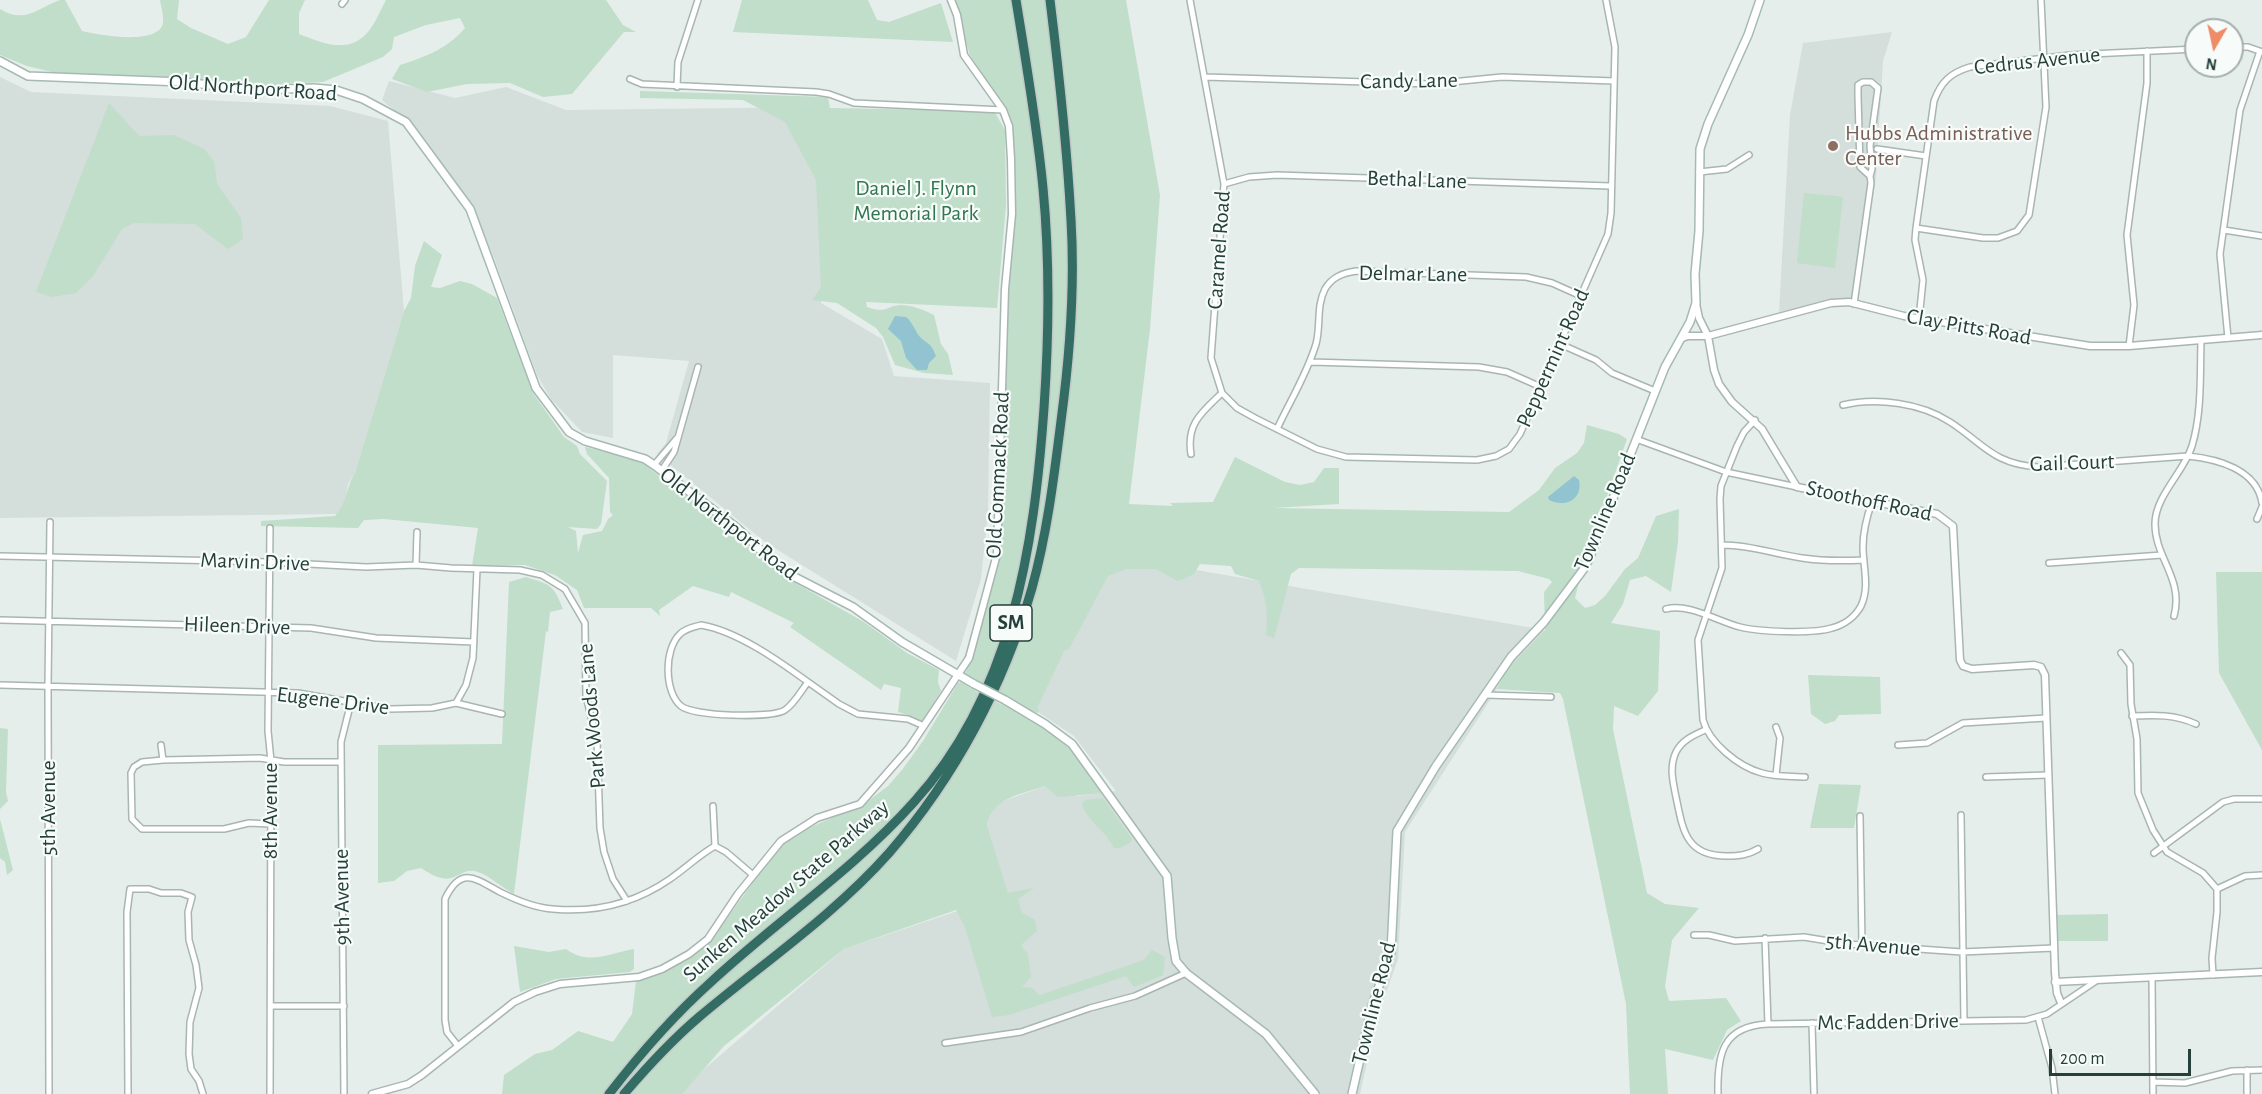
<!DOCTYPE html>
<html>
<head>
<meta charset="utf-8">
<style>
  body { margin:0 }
  #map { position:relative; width:2262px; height:1094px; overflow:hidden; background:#e6eeeb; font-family:"Alegreya Sans",sans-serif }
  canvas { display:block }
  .north { position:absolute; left:2184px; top:18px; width:60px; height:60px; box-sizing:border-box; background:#f7fbf9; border:2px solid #a3b0ad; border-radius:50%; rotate:189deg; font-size:16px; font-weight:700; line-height:24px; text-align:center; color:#25403a }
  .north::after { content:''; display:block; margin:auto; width:21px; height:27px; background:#ed8c66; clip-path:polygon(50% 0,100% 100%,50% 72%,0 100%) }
  .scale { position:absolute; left:2049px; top:1049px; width:142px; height:27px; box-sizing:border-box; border:3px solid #25403a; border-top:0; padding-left:8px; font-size:18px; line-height:21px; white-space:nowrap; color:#25403a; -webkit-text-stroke:4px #f7fbf9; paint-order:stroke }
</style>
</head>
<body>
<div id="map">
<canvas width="2262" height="1094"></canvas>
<div class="north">N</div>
<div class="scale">200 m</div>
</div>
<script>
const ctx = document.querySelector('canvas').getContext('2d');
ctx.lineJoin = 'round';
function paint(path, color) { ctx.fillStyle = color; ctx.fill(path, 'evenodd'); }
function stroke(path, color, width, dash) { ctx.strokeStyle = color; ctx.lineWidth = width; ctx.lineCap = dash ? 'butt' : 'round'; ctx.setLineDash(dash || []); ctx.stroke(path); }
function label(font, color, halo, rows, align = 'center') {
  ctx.font = font + ' "Alegreya Sans",sans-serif'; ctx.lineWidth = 4.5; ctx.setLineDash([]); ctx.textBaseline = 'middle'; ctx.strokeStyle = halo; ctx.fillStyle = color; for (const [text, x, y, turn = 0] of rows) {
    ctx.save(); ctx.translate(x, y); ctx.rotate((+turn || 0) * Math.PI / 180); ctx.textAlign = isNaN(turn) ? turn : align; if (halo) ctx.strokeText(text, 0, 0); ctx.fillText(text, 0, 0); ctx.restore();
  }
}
paint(new Path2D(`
  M1892,32l-9,29 -7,116 -19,120 -78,15 11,-197 13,-72z
  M0,77l31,15 299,14 58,15 16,190 -49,162 -7,11 -4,23 -7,7 -337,4z
  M389,81l66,17 51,-11 60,23 258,-3 -3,196 61,36 12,37 96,7 -2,129 -7,67 -25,82 -191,-119 -108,-88 9,-11 23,-82 -76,-6v83l-31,-6 -31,-33 -14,-24 -43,-117 -21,-49 -55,-78 -36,-31z
  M1080,550l465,80 -38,39 -10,20 -92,143 -7,127 -21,59 -17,76h-685l169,-145 164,-55 -21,-69 2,-11 9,-11 47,-17 33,10 38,-5 -42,-55 -42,-28z`), '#d4deda');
paint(new Path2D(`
  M60,0h5l17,31c18,4 66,13 79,-3 5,-7 0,-20 -1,-28h19l-2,19 14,9 37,16 18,-7 23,-37h36l-6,13v21c21,8 45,19 64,3 10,-8 17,-26 23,-37h220l17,25 13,7h-12l-52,62 -29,3 -33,-14 -43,1 -40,8 -35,-13 8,-14c25,-8 47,-16 65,-37l-5,-10 -34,7 -32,12 -2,12 -9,8 -60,25 -66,3 -80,-8 -117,-3 -33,-8 -27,-11v-46c25,15 36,0 60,-9z
  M742,0h126l9,20 12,2 52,-19 12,39 -220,-10z
  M952,0h61l16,103 13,105 4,98 -4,99 -19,163 -37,117 -21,-11 16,-47 20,-80 12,-399 -10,-40 -33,-53z
  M1019,0h28l7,51 14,172 1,49 -4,93 -23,169 -14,57h-4l12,-63 5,-48 8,-251z
  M1053,0h73l34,195 -10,134 -21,175 44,2 -3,-3 43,-1 22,-45 50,25 15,3 14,-3 10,-14h15v36l-66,4 236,4 30,-22 16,-22 22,-15 7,-10 3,-18 32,9 8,5 -42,120 -10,39 10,10 10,-3 10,-9 20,-27 13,-11 18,-42 23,-7 -1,33 -7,50 -25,-16 -16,4 -7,24 -12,19 49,8 -2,60 -20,25 -24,-10 -1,23 34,164 18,11 34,4 -27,32 -7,46 4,15 57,-3 15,23 -14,9 -14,30 -48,-11 3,45h-38l-4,-90 -63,-305 -3,-6 -63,-4 10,-20 38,-39 -1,-38 8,-10 -3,-3 -31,-8 -219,-3 -8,6 -17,64 -8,-3c2,-19 1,-36 -7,-54l-24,-7 -4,-8 -31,-2 -6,10 -16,7 -22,-12h-30l-18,7 -39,73 -5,2 -27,57 2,3 -1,2 -9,-3 -32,-19 16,-35 27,-85 34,-242z
  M640,91l188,6 2,11 164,3 11,19 1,75 -9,103 -131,-6 1,5c20,7 19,-1 33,-2 12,0 24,5 34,10l7,29 7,10 5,21 -29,-2 -29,-8 -12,-28 -7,-9 -39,-25 -25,-3 9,-13 -5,-107 -31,-58 -42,-22 -103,-2z
  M109,103l30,33 35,-1 30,14 10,12 3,23 24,34 2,21 -15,10 -33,-25 -61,-1 -12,6 -29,47 -17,17 -24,4 -16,-5z
  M1804,193l39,4 -8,71 -38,-5z
  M424,241l18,14 -11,32 9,1 20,-7 12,3 25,14 36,95 31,44 13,9 3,8 27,27 -6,43 -4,5 -29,-2 8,4 2,22 5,-18 19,-4 6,-12 5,-4 -3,-3 -1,-34 -22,-24 -2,-7 56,13 13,12 60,43 16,16 53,45 81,46 43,31 32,17 -1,12 3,9 -19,32 -8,-6 -16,-5 3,-24 -17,-4 -3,6 -91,-63 4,-4 -63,-31 -2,5 -36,-11 -34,24 1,6 -9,-8h-67l-7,-18 -22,-15 -30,-10 -53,1 6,-38 -94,-9 -20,1 -6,8 -97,-2v-5l74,-5c12,-12 11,-29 20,-43l49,-162 7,-13 4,-32z
  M2216,572h46v178l-43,-77z
  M526,577c25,8 27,7 37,32l-13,3 -2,20 -2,-1 -32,263c-11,-6 -26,-19 -36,-22 -12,-4 -16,3 -27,6 -10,3 -22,-5 -30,-10l-14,3 -13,10 -16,2v-138l124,-1 7,-162z
  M1808,675l72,2 1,37 -42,1 -4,6 -10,3 -14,-10z
  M961,682l21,13 -39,65 -27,36 -38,42 -157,129 -115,127h-104l2,-19 31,-21 17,-4 26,-19 35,11 19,-28 4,-33 34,-12 44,-33 53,-73 17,-19 27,-17 56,-25 21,-16 14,-16 21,-29 35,-58z
  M995,701l7,4 1,-2 29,16 46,36 26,38 -46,4 -13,-11c-23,8 -54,12 -58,39l21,68 26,-5 -16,11 4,14 13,7 2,11 -16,14 7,10 3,22 -9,10 10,1 8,7 104,-35 8,-10 13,7 -2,18 -29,12 -8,-11 -117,39 -17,2 -27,-90 -9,-17 -112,39 -120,97 -42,48h-55l44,-47 224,-195 90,-134h2z
  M0,728l8,1 -2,63 2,9 -8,8z
  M934,784l3,2 -39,52 -49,52 -112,93 -117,111h-7l50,-61 63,-62 110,-89 53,-46z
  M1819,784l42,1 -7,43h-44z
  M1103,798l29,41 -1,3 -11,6h-6c-7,-17 -28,-27 -32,-45l4,-3z
  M0,819l13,51 -6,5 -2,-13 -5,-4z
  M2108,914v27h-51v-26z
  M514,946l35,6 17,-3c23,17 43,4 68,0v20l-4,3 -74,7 -36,13z`), '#c0deca');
paint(new Path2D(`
  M895,316l11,1c7,6 9,14 14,20 9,9 10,4 16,19l-7,7 -2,7h-10l-11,-12 -5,-17 -13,-12z
  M1574,476l5,4c4,20 -14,28 -30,20l-1,-3z`), '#91c4d0');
const minor = new Path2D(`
  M1190,0l34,184 -13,174 11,35 15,15 18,10 62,31 29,8 131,3 19,-4 13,-7 11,-15 88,-200 3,-21 4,-166 -9,-47
  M342,4l3,-4
  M2232,47h16l14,5
  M1205,77l226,7 71,-7 112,4
  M630,79l12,5 174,8 13,2 25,9 149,7
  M677,87l1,-25 20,-62
  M1877,149l49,7
  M1699,172l28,-3 22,-14
  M1224,184l25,-7 28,-2 333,11
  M1916,228l67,10h15l19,-7 12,-16 17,-108 -5,-107
  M2224,230l38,6
  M1854,304l17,-121 -1,-7 -10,-9 -2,-71v-11l5,-3h8l7,6 -8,58 2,23 -2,7
  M1919,319l4,-39 -8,-40 1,-12 18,-127c7,-19 16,-28 36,-34l100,-12 126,-6
  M2228,338l-8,-84 20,-144 20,-59
  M1560,344l36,16 16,13 43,18
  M2129,346l5,-41 -7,-70 20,-152v-32
  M1311,362l168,5 28,5 34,15
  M1843,405c33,-8 78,-2 107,17 34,22 43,42 88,45l150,-11c29,3 69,13 74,47
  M1755,420l-11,12 -7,14 -16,40 -1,13 2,69 -24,72 5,80c6,23 36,47 59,53 13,4 29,3 43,4
  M1277,429c13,-28 30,-55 39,-85 5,-18 0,-38 9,-55 7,-12 18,-16 31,-18l170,6 26,6 29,13
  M1636,439l90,33 71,15
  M1191,454c-5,-30 11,-42 31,-61
  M654,465l23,-27
  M662,470l12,-18 24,-85
  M2257,519l5,-12
  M270,528l-2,203 3,30 -1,333
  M1723,545c27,0 52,9 79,13 20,3 41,3 62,2
  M0,556l270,6 96,5 50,-2 35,3 69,2 22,5 23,14 20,34 1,73 11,45 3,87 4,24 9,27 14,22
  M2049,563l113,-8
  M416,565l1,-33
  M1666,609c23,-6 51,12 74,18 20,5 73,7 92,1 12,-3 23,-11 29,-22 9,-19 2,-39 2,-59 0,-16 4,-31 9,-45
  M2174,616c10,-37 -19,-58 -19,-92 0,-28 29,-52 37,-78 10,-33 8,-71 9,-105
  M0,620l311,8 65,10 98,4
  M701,625c36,6 78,36 107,57 -7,9 -14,22 -23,28 -14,9 -92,6 -104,-4 -17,-14 -17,-57 -1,-72 6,-6 14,-7 21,-9z
  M2121,653l9,12 1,39 6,35 1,54 15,37 14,22 36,21 14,16v23l-5,46 1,17
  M808,682l31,22 19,10 50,5 16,7
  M0,685l298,8 92,16 42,-1 24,-5 10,-18 7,-27 4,-89
  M1486,695l65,2
  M456,703l46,11
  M2132,716c22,-1 43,-2 64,8
  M1705,730c-11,5 -23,10 -29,22 -7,15 -3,30 0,45 7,34 10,59 51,59 12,0 21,-1 31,-7
  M161,745l2,15
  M1898,745l29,-2 36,-20 83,-5
  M1776,775l4,-37 -4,-11
  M1986,777l62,-2
  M713,806l2,40
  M1961,815l3,206
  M1860,816l2,129
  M270,824l-21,-1 -25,6h-82l-10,-10 -1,-46 3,-6 8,-5 21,-2 97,-2 24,4h57
  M2154,853l69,-51 11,-3h28
  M2217,889l28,-13 17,-1
  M1694,935h15l26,6 69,-4 43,7 115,8 92,-4
  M1765,938l3,86
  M2152,977l1,117
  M271,1006h73
  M2038,1017l14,51 3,26
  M1812,1023l2,71
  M945,1043l76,-11 69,-24 45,-12 51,-23
  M458,1046l-11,-14 -2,-12v-121c16,-34 31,-20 55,-7 16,8 35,16 53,17 43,4 81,-5 117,-30 16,-11 29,-24 45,-33l11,6 27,23
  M2247,1070v24
  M2153,1082l32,1 47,-12 30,-1
  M49,1094l-1,-408 2,-164
  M128,1094l-1,-182 3,-23h19l12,4h20l11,4 -4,15 1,28 7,25 3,23 -9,34 -1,32 2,15 8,12 4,13
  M344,1094l-3,-352 10,-40
  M1718,1094c-1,-39 4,-68 50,-70l258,-4 21,-6 49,-33`);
const tertiary = new Path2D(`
  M1696,304l3,14 9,18 6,34 5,14 13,18 30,27 35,58 140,27 16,12 7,134 3,6 9,3 62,-4 7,2 4,8 10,298 2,20 4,10
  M1682,338l6,-2h20l123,-33 18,-1 55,14 186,30h39l133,-11
  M2055,982l207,-10
  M372,1094l36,-10 14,-9 92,-73 21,-10 25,-8 79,-7 23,-8 27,-15 19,-15 30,-45 43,-53 36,-23 43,-14 49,-56 60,-90 28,-104 8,-265 7,-75 -1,-55 -2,-33 -6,-16 -39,-55 -7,-40 -6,-15`);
const secondary = new Path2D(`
  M0,61l28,15 154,6 75,8 57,-2 22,2 27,9 43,23 64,87 66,179 33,44 16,9 60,18 9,6 82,62 47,44 70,36 49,35 72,42
  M1005,700l40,24 27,20 95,132 5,62 4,23 10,12 80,61 49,60
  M1352,1094l20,-88 19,-54 6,-121 39,-65 75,-109 33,-35 39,-52 6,-11 76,-192 25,-45 6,-19 -1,-29 4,-43 1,-82 8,-25 40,-89 12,-35`);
const motorway = new Path2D(`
  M609,1094c31,-40 64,-78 102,-112 67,-62 142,-112 203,-180 98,-108 120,-254 130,-394 5,-73 6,-147 -1,-220 -6,-63 -17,-126 -27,-188
  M624,1094c23,-27 48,-54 75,-77 64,-54 134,-101 190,-164 66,-76 115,-168 143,-265 15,-54 22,-111 29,-167 9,-67 14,-135 10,-201 -4,-74 -12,-147 -21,-220`);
stroke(minor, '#a8b6b2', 8);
stroke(tertiary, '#a8b6b2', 9);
stroke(secondary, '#a5bab3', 10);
stroke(motorway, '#c2cac8', 12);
stroke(minor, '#fff', 5);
stroke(tertiary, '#fff', 6);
stroke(secondary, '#fff', 7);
stroke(motorway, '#326c62', 9);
const secondaryBridge = new Path2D(`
  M974,684l31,16`);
stroke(secondaryBridge, '#a5bab3', 10, []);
stroke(secondaryBridge, '#fff', 7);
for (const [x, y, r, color] of [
  [1833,146,6,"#8d6e63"]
]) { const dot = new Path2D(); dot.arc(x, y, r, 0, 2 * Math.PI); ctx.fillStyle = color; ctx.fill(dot); stroke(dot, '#f7fbf9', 2); }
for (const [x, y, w] of [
  [1011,623,42]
]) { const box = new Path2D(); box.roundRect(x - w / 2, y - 18, w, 36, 4.5); ctx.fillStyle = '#f7fbf9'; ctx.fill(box); stroke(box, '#25403a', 1.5); }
label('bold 21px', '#25403a', null, [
  ["SM",1011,623]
]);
label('22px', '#25403a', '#f7fbf9', [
  ["Cedrus Avenue",2037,61,-6],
  ["Candy Lane",1409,81,-1],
  ["Old Northport Road",253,88,4],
  ["Bethal Lane",1417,180,2],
  ["Caramel Road",1219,250,-86],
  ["Delmar Lane",1413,274,1],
  ["Clay Pitts Road",1969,327,10],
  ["Peppermint Road",1553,358,-66],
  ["Gail Court",2072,463,-2],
  ["Old Commack Road",998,475,-87],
  ["Stoothoff Road",1869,501,12],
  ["Townline Road",1605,512,-67],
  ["Old Northport Road",729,524,38],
  ["Marvin Drive",255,562,2],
  ["Hileen Drive",237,626,2],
  ["Eugene Drive",333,701,7],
  ["Park Woods Lane",592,716,-95],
  ["5th Avenue",48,808,-90],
  ["8th Avenue",270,811,-90],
  ["Sunken Meadow State Parkway",786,891,-41],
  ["9th Avenue",342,897,-91],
  ["5th Avenue",1873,945,5],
  ["Townline Road",1374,1003,-76],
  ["Mc Fadden Drive",1888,1022,-1]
]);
label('22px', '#785e54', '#f7fbf9', [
  ["Hubbs Administrative",1845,133],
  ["Center",1845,158]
], 'left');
label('22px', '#31764e', '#f7fbf9', [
  ["Daniel J. Flynn",916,188],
  ["Memorial Park",916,213]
]);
</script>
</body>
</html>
